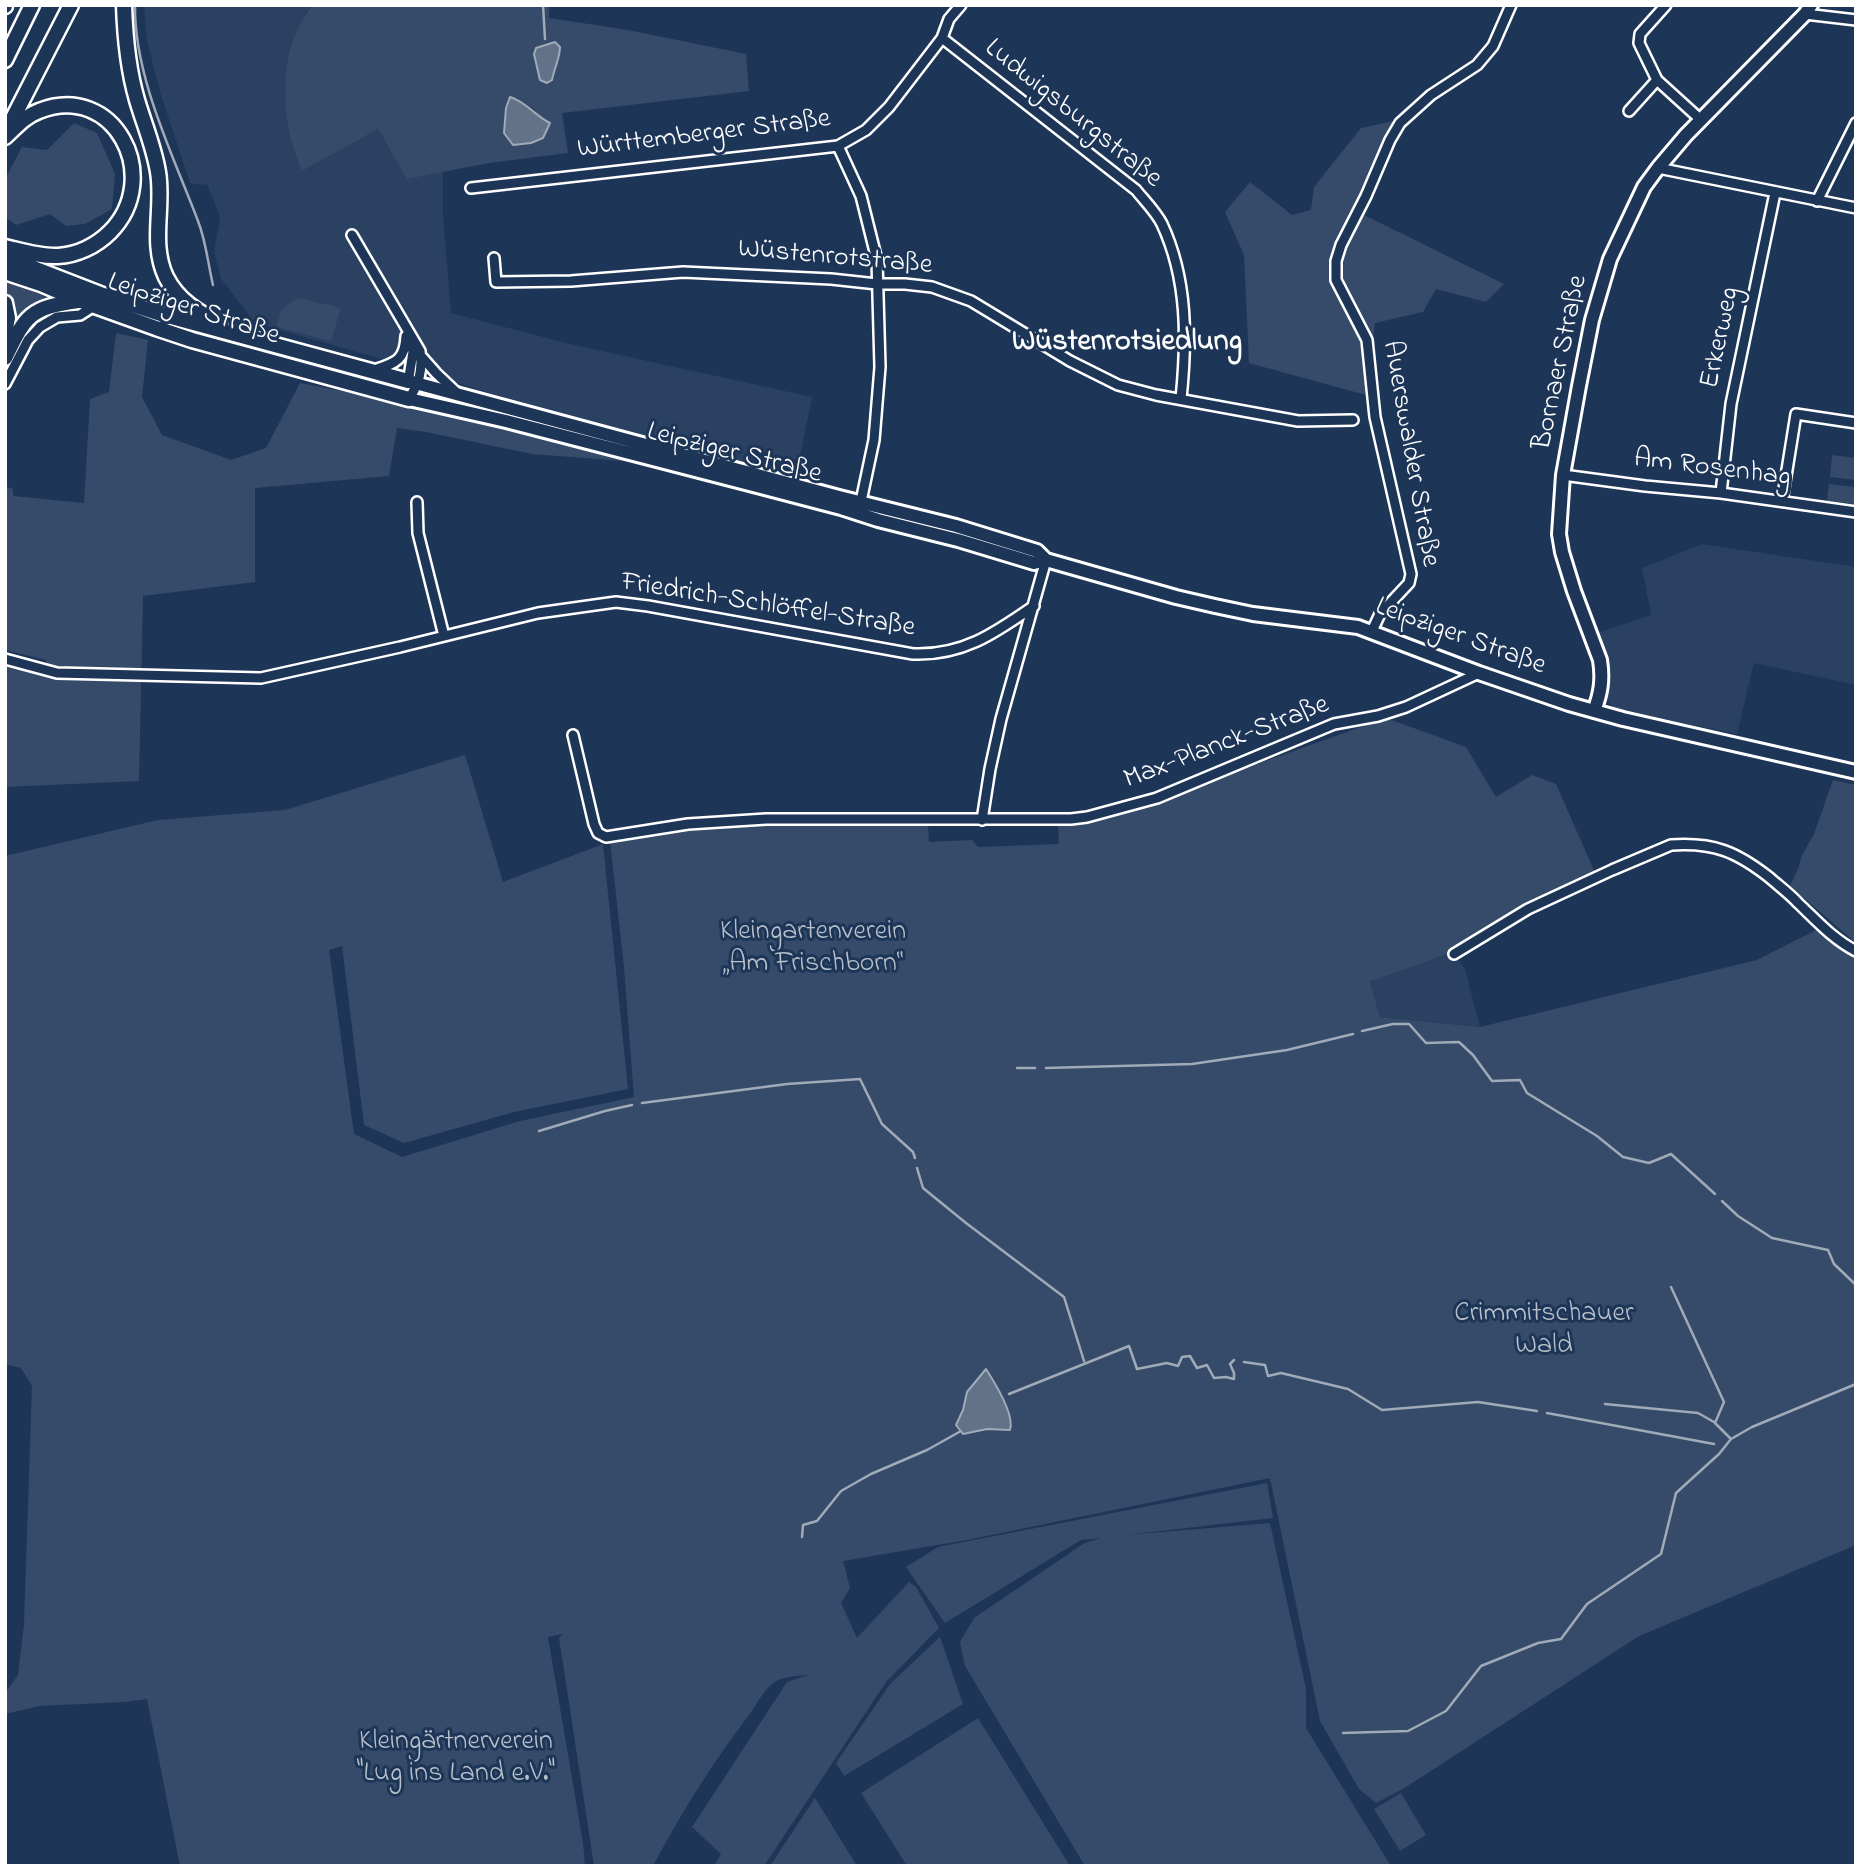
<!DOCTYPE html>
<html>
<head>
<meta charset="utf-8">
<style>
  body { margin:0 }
  #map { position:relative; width:1861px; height:1871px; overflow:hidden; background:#1d3557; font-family:"Indie Flower",sans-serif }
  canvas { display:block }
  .frame { position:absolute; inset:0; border:7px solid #fff; pointer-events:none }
</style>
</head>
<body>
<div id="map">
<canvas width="1861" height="1871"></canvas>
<div class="frame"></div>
</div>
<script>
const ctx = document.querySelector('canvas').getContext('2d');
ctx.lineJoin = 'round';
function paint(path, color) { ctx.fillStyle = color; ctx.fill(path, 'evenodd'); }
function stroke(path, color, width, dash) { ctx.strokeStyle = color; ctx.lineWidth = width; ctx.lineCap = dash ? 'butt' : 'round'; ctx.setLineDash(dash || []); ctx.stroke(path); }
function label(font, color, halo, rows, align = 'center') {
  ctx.font = font + ' "Indie Flower",sans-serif'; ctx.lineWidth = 6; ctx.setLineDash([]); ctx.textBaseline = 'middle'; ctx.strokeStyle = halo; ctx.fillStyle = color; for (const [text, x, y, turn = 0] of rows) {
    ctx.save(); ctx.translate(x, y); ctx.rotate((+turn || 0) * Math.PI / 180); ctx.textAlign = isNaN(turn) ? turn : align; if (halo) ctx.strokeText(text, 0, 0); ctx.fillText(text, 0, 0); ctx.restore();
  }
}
paint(new Path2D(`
  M144,5h169l-8,9 -18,55 -2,27 3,27 14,47 76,-41 29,49 36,-7v45l8,97 119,31 242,53 -16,80 -306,-84 -112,-35 -123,-35 -34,-44 -7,-27 6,-35 -13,-33 -7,1 -10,-2 -30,-91 -13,-51z
  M1702,544l154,23v118l-102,-22 -17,71 -112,-23 -13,-4 -4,-8 -2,-34 -11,-31 56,-19 -9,-47z
  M1453,952l12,17 15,58 -100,-10 -10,-35z`), '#2a4161');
paint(new Path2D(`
  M313,5h236v13l79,12 118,24 3,37 -187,22 6,40 -79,10 -82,16 -29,-50 -76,42c-6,-16 -12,-31 -14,-47 -7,-38 -2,-89 25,-119zM555,43l5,4c0,14 -11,23 -20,33l-2,-11zM516,98l18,11 8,11 8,3 -7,15 -39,-5 2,-25z
  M1393,121l-37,90 148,73 -18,18 -50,-13 -13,23 -48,11 -9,72 -117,-32 -5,-108 -19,-43 25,-30 42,33 19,-5 3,-23 47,-59z
  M74,123l23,10 18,41 -3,35 -27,15 -19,2 -16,-12 -34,11 -11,-8v-38l17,-32 25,3z
  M5,280l19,7 27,13 -41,37v-35l-5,-10z
  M298,298l43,10 -10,33 -55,-14 6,-18z
  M116,333l32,7 -6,57 20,38 69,25 35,-12 34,-65 89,17 259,63 -116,-9 -106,-22 -29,-4 -8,48 -134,12v94l-112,14 -4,185 -134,6v-121l42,11 -1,-17 -41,-10v-164l8,3v7l71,7 6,-104 19,-7z
  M1832,455l24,3v22l-26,-3z
  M1829,484l27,3v17l-29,-3z
  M1386,718l80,29 30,50 36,-22 24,9 40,91 -143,77 -83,30 10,35 100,10 277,-67 63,-32 36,25v592l-217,91 -236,153 -27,14 -17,-14 -39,-68 -50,-243 -303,62 -124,21 7,27 -9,15 16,35 52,-56 7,5 23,41 -53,54 -122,184h-50l7,-12 -29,-27 95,-145 21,-7c-12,1 -26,1 -36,9 -9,8 -16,21 -23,31 -36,47 -68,98 -96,151h-59l-35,-228 4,-4 -15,3 35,206 2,23h-405l-33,-167 -22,3 -86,4 -34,8v-21l13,-18 6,-51 8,-238 -11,-18 -16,-4v-508l153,-36 127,-10 180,-55 38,127 100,-38 25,245 -114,23 -110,31 -40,-18 -22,-179 -13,4 25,184 48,23 118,-36 114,-24 -10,-130 -14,-126c41,-7 82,-14 123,-16 65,-5 130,-3 195,0l1,17 43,-2 6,7 81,-3 -1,-20 57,-9z
  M1833,780l23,5v158l-66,-57 8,-17 4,-14 12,-21z
  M1267,1483l6,35 -147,17 144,-12 36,166v39l85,138h-306l-120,-200 -5,-24 14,-24 109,-74 17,-6 -19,2 -136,83 -39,-56 32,-20z
  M940,1637l23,67 -119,72 -8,-13 54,-79z
  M978,1718l92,148h-163l-46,-73z
  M1401,1793l25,42 -26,16 -26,-42z
  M815,1798l42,68h-87z`), '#364b69');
const water = new Path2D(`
  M555,42l5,5c0,11 -6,22 -8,33l-5,3 -7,-3 -6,-26 2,-6z
  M510,97c17,5 25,19 40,26l-7,15 -12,5 -18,2 -9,-12 2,-25z
  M986,1369c9,14 29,46 24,61l-23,-1 -24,5 -7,-9 7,-15 4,-18z`);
paint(water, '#617289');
stroke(water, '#a0aab8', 2);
stroke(new Path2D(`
  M135,5c-1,72 38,150 63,216 8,20 10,43 15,64
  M543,5l2,34
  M1362,1031l31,-7h16l17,19 33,-1 14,13 19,26 28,-1 7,13 70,43 26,21 26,6 22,-9 44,40
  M1017,1068h18
  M1046,1068l146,-4 95,-14 66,-16
  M642,1103l145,-19 73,-5 22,45 31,28 2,6
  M539,1131l66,-20 27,-6
  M917,1168l6,20 43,35 98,74 20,64
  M1722,1201l16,15 34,22 56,12 6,14 22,21
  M1671,1287l53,115 -9,21 16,16
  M1244,1362l21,3 3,11 13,-3 67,16 34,21 96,-8 59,9
  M1009,1394l120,-48 8,23 30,-6 11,3 4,-9 8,-1 7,12 10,-3 7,13 12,-1 8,2v-6l-4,-9 4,-4
  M1605,1404l93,9 16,9
  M1547,1413l167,31
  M802,1537l1,-12 14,-4 24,-30 30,-17 56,-24 34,-19
  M1343,1733l65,-2 38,-20 35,-45 57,-23 23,-4 26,-35 74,-50 15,-61 43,-39 12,-15 21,-12 104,-43`), '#a0aab8', 2.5);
const minor = new Path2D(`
  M1805,14l51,6
  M942,38l194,152c8,10 20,22 26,34 26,56 25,116 19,175
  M1657,80l44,40
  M1629,111l28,-31 -18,-37 1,-9 26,-29
  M838,146l23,50 16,64 3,107 -6,73 -14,66
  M1658,168l198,40
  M471,188l367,-42 28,-16 23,-23 53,-69 7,-19 12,-14
  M1817,201l39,-78
  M352,235l68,116c3,19 -1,32 -11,48
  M494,258l2,24 75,-1 112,-9 148,7 46,5h28l27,3 39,14 99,60 48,24 38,10 142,26 55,-1
  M421,356l15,17 21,20
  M374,370c21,-7 31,-9 32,-34
  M408,383l5,-31 -3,-14
  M5,384l23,-44 12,-13 17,-10 23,-2 14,-9
  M1563,475l82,11 76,7 135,19
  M1721,493l10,-89 44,-211
  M1782,501l14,-87 60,9
  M417,502l1,31 26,103
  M1372,631l8,-17 29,-31 2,-9 -36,-157 -8,-77 -31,-60v-19l5,-16 25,-49 24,-56 10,-17 31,-28 46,-30 16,-19 18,-41
  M5,659l52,14 204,5 139,-31 138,-34 78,-11 32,4 265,48c50,2 82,-21 121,-48
  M573,735l21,89 4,9 8,4 82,-13 78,-5h305l16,-2 70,-19 177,-74 44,-8 28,-9 73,-34
  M982,820l8,-51 11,-50 45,-159
  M1454,954l74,-45 84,-39 59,-25c43,-3 66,7 99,33 9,8 20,16 28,25 19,18 35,36 58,48`);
const major = new Path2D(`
  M408,381l431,116 117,29 81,25 9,9 130,37 39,9 38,8 105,13 121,46 90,31 54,15 233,53
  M409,399l97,22 251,65 84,22 37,12 80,20 76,23 12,-3
  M1594,711c7,-18 9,-32 6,-51l-26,-69 -12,-39 -3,-18 4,-59 16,-89 13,-66 18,-61 34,-72 14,-19 28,-33 119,-121 6,-9`);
const highway = new Path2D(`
  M124,5c1,32 4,64 13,95 7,24 17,47 21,72 6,35 -8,71 8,105 12,24 33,36 55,47
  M5,6v-1
  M5,60l27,-55
  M8,128l63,-123
  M5,137c11,-10 20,-21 34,-26 75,-30 125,66 71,121 -14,14 -33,23 -52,24 -17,1 -36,-5 -53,-9
  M5,257l98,38 61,20 244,66
  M5,272l36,12 40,17 75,27 36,12 217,59
  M5,303l3,15 -3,15
  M5,358c21,-43 24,-50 73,-57`);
stroke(minor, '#fff', 14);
stroke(major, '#fff', 18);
stroke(highway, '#fff', 19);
stroke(minor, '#1d3557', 9);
stroke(major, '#1d3557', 12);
stroke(highway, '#1d3557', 14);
label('28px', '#fff', '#1d3557', [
  ["Ludwigsburgstraße",1072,115,39],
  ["Württemberger Straße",704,136,-7],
  ["Wüstenrotstraße",835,259,5],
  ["Leipziger Straße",193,311,18],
  ["Erkerweg",1722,338,-78],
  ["Bornaer Straße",1562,363,-78],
  ["Auerswalder Straße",1409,454,80],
  ["Leipziger Straße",734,455,14],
  ["Am Rosenhag",1712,470,7],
  ["Friedrich-Schlöffel-Straße",768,607,9],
  ["Leipziger Straße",1460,638,20],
  ["Max-Planck-Straße",1227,744,-21]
]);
label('28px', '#b9c0ca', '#1d3557', [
  ["Kleingartenverein",813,933],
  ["„Am Frischborn“",813,965],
  ["Crimmitschauer",1544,1315],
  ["Wald",1544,1347],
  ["Kleingärtnerverein",456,1743],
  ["\"Lug ins Land e.V.\"",456,1775]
]);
label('bold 30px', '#fff', '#1d3557', [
  ["Wüstenrotsiedlung",1127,344]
]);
</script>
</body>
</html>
